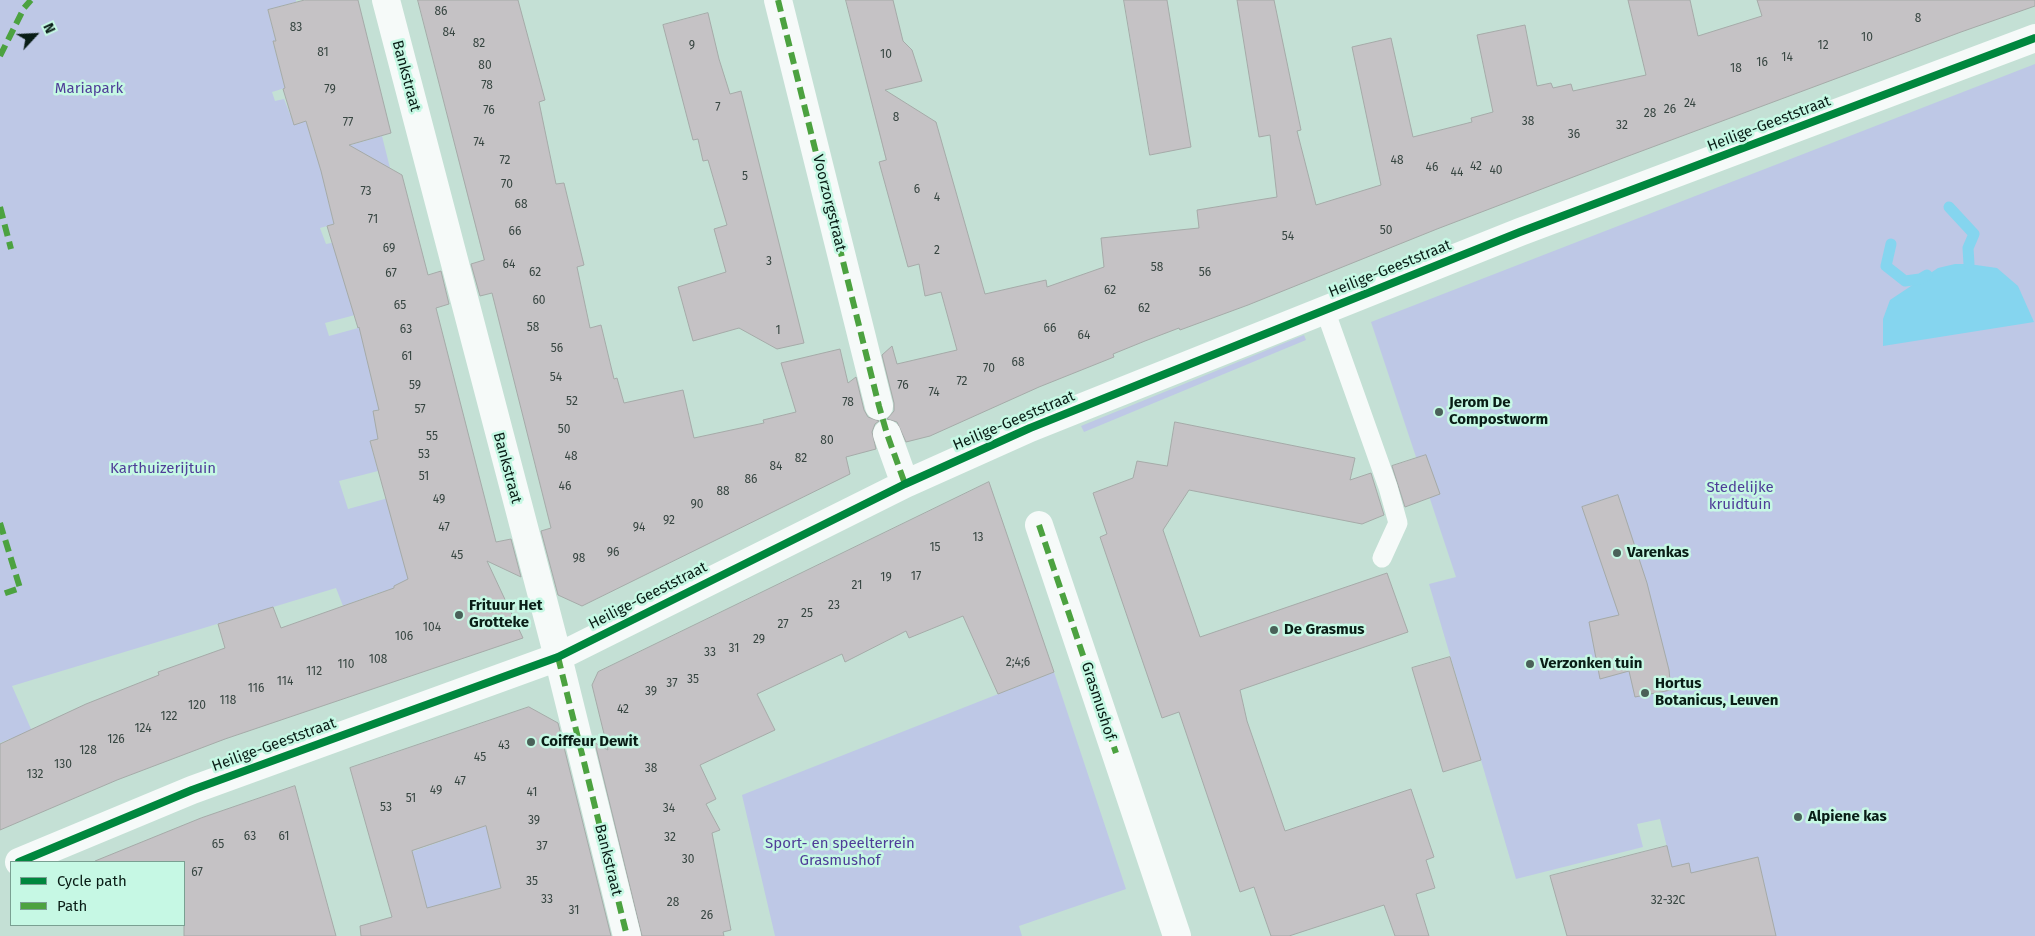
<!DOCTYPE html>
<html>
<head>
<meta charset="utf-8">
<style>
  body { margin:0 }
  #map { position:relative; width:2035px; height:936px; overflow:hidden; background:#c4e0d5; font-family:"Fira Sans",sans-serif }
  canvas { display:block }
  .legend { position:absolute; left:10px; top:861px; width:175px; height:65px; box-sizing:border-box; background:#c6f8e4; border:1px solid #7aa092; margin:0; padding:6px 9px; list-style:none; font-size:15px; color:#091d16 }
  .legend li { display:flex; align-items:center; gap:10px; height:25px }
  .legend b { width:25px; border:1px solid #7aa092 }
  .north { position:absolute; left:10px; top:10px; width:50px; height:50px; -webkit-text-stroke:4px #c6f8e4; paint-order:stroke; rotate:65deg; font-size:14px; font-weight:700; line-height:20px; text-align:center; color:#091d16 }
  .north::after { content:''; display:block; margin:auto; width:18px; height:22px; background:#091d16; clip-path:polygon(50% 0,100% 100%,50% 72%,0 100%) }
</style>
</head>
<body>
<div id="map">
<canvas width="2035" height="936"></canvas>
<ul class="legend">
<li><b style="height:6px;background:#00873e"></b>Cycle path</li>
<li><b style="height:6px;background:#4ca240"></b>Path</li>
</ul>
<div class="north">N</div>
</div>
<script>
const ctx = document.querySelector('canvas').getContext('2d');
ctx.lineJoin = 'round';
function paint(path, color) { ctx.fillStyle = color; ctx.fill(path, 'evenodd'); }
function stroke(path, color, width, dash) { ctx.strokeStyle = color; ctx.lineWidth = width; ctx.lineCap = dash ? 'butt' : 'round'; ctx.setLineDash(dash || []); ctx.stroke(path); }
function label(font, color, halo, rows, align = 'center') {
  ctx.font = font + ' "Fira Sans",sans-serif'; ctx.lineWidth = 5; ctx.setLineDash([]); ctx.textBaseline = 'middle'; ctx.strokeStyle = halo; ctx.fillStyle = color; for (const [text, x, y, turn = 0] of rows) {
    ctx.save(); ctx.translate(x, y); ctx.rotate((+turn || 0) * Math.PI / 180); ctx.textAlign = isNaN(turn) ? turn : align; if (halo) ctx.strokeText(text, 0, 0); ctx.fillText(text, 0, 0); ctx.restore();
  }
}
paint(new Path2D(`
  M0,0h296v2l-28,8 8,31 -3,1 12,46 -13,4 3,9 9,-2 10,25 12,-3 10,34 66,-19 8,32 -65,19 9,37 -14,4 6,16 37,-7 3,75 -41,11 4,13 40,-11 -3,29 15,55 -8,2 21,25 -24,5 8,30 -39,10 9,28 44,-12 30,84 -47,13 -32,12 -7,-18 -324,98 23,52 -19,8 -4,-8 -12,5z
  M2035,64v872h-346l-29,-117 -23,5 6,23 -127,32 -87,-295 27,-7 -85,-255z
  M1304,335l2,5 -222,92 -3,-6z
  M1054,672l72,217 -107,37 3,10h-247l-33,-141z
  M491,824l10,64 -39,10 -31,24 -20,-70z`), '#bec8e6');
paint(new Path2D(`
  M1955,264h14l28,4 21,18 16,36 -151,24v-27l7,-19 48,-32z`), '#85d5ef');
stroke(new Path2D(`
  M1949,207l25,27 -6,14 1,16
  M1891,244l-5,22 19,15 15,-2 7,-4`), '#85d5ef', 11);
const building = new Path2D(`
  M305,0h53l33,133 -42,12 53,30 26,100 13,-4 8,33 -13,4 60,234 15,-3 10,38 -34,-16 36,77 -298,101 -108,41 -117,50v-86l86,-40 73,-29 -1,-3 67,-24 -7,-24 55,-17 8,21 113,-40v-2l14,-7 -38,-138 8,-2 -5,-28 6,-1 -20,-83 -1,1 -31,-102 7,-2 -13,-53 -15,-50 -12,4 -11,-36 2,-1 -12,-47h3l-8,-31z
  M418,0h100l27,100 -6,2 17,82 8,-1 20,82 -7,2 13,61 11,-3 13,54 3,-1 7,25 59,-13 11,48 70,-15 -1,-3 33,-8 -15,-49 59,-14 8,34 8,-6 8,33 4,7 11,4 -4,3 -3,8 4,17 -30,8 4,17 -268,132 -24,-11 -17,-64 10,-3 -59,-235 -12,3 -9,-32 13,-4z
  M846,0h47l10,41 9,9 10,31 -37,9 51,32 49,172 61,-14 1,7 57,-20 -3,-29 98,-10 -2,-18 80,-13 -7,-62 -11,2 -22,-137h37l27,130 -4,1 19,74 65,-20 -29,-138 39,-9 22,99 59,-15 -1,-4 22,-6 -16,-77 48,-10 12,61 14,-3 2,5 18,-4 2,7 73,-16 -18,-75h62l8,36 64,-20 -5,-16h278v6l-74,26 -338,126 -186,71 -189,76 -68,25 -1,-2 -34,13 -32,13 1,3 -75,30 -109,49 -24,6 -9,-20 -10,-3 7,-8v-8l-12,-48 10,-9 5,18 60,-14 -16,-58 -16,4 -6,-32 -11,3 -29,-105 7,-2z
  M1124,0h43l24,147 -41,8z
  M708,13l11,46 11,35 11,-3 63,252 -27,6 -38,-21 -46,13 -15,-54 48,-15 -12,-43 13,-4 -19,-65 -5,1 -5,-22 -5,1 -30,-115z
  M1175,422l180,36 -5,22 21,-7 13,42 -22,9 -173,-34 -26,40 37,107 187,-64 21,59 -168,58 7,31 38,110 126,-42 23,68 -8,3 9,28 -19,6 13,42h-34l-11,-31 -95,31h-18l-17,-49 -14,5 -61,-180 -17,6 -62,-181 7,-3 -14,-41 40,-15 4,-17 30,5z
  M1426,455l14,39 -35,13 -13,-41z
  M989,482l65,190 -56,22 -35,-78 -54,22 -3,-7 -61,31 -3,-8 -85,40 18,36 -75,35 16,34 -10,5 14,26 -8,3 19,97 -8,2 1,4h-82l-47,-193 13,7 -16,-65 6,-13z
  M1618,495l29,88 22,87 2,20 -36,7 -6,-26 -29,8 -11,-57 30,-7 -37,-108z
  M1450,657l31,103 -38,12 -31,-104z
  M529,707l29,16 53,213h-250l-1,-10 32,-9 -42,-149zM486,826l15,62 -74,20 -15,-57z
  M295,786l41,150h-152v-74h-89v-1l106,-43z
  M1667,846l5,21 17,-4 2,10 67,-16 18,79h-209l-17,-60z`);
paint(building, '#c5c2c5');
stroke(building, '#a5aaa8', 1);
stroke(new Path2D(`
  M1325,310l63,177 10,36 -16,35`), '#f6faf9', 19);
stroke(new Path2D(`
  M386,0l172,657 69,279
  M778,0l101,406
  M887,434l18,50
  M1039,525l138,411
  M19,862l173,-72 366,-133 347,-173 125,-56 490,-196 515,-194`), '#f6faf9', 28);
stroke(new Path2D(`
  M778,0l101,406 8,28 18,50
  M0,56l24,-48 7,-8
  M0,207l11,42
  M0,523l20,65 -20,7
  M1039,525l77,228
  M558,657l69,279`), '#4ca240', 6, [12, 6]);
stroke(new Path2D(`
  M19,862l173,-72 366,-133 347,-173 125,-56 490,-196 515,-194`), '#00873e', 8);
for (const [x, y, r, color] of [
  [1439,412,5,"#4a6159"],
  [1617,553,5,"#4a6159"],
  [459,615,5,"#4a6159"],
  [1274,630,5,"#4a6159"],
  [1530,664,5,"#4a6159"],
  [1645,693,5,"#4a6159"],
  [531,742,5,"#4a6159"],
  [1798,817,5,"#4a6159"]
]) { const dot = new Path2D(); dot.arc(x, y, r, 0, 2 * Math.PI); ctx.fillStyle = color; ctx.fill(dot); stroke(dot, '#c6f8e4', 2); }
label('12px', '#384642', null, [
  ["86",441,12],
  ["8",1918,19],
  ["83",296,28],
  ["84",449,33],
  ["10",1867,38],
  ["82",479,44],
  ["9",692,46],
  ["12",1823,46],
  ["81",323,53],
  ["10",886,55],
  ["14",1787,58],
  ["16",1762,63],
  ["80",485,66],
  ["18",1736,69],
  ["78",487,86],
  ["79",330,90],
  ["24",1690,104],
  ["7",718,108],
  ["26",1670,110],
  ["76",489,111],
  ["28",1650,114],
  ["8",896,118],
  ["38",1528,122],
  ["77",348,123],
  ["32",1622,126],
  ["36",1574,135],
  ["74",479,143],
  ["72",505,161],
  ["48",1397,161],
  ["42",1476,167],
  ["46",1432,168],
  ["40",1496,171],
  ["44",1457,173],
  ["5",745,177],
  ["70",507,185],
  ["6",917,190],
  ["73",366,192],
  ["4",937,198],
  ["68",521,205],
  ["71",373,220],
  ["50",1386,231],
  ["66",515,232],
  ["54",1288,237],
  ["69",389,249],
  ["2",937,251],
  ["3",769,262],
  ["64",509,265],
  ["58",1157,268],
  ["62",535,273],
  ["56",1205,273],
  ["67",391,274],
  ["62",1110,291],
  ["60",539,301],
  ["65",400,306],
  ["62",1144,309],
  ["58",533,328],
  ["66",1050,329],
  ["63",406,330],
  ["1",778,331],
  ["64",1084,336],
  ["56",557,349],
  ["61",407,357],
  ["68",1018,363],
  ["70",989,369],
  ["54",556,378],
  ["72",962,382],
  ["59",415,386],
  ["76",903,386],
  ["74",934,393],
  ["52",572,402],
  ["78",848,403],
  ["57",420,410],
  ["50",564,430],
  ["55",432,437],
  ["80",827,441],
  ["53",424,455],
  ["48",571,457],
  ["82",801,459],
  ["84",776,467],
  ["51",424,477],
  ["86",751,480],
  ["46",565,487],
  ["88",723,492],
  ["49",439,500],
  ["90",697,505],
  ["92",669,521],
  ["47",444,528],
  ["94",639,528],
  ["13",978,538],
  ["15",935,548],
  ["96",613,553],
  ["45",457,556],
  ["98",579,559],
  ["17",916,577],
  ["19",886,578],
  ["21",857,586],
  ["23",834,606],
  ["25",807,614],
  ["27",783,625],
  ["104",432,628],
  ["106",404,637],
  ["29",759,640],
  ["31",734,649],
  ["33",710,653],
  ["108",378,660],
  ["2;4;6",1018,663],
  ["110",346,665],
  ["112",314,672],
  ["35",693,680],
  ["114",285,682],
  ["37",672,684],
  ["116",256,689],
  ["39",651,692],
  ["118",228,701],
  ["120",197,706],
  ["42",623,710],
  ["122",169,717],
  ["124",143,729],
  ["126",116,740],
  ["43",504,746],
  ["128",88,751],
  ["45",480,758],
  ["130",63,765],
  ["38",651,769],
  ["132",35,775],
  ["47",460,782],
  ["49",436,791],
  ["41",532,793],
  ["51",411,799],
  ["53",386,808],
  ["34",669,809],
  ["39",534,821],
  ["63",250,837],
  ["61",284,837],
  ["32",670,838],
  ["65",218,845],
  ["37",542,847],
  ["30",688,860],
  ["67",197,873],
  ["35",532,882],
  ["33",547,900],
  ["32-32C",1668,901],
  ["28",673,903],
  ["31",574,911],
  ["26",707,916]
]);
label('15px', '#091d16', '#c6f8e4', [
  ["Bankstraat",406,76,75],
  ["Heilige-Geeststraat",1769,124,-21],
  ["Voorzorgstraat",829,203,76],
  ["Heilige-Geeststraat",1390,269,-22],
  ["Heilige-Geeststraat",1014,421,-23],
  ["Bankstraat",507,468,75],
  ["Heilige-Geeststraat",648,596,-27],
  ["Grasmushof",1098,701,72],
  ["Heilige-Geeststraat",274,745,-20],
  ["Bankstraat",608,860,76]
]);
label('15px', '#4f3d98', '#c6f8e4', [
  ["Mariapark",89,89],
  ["Karthuizerijtuin",163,469],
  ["Stedelijke",1740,488],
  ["kruidtuin",1740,505],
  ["Sport- en speelterrein",840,844],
  ["Grasmushof",840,861]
]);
label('bold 15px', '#091d16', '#c6f8e4', [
  ["Jerom De",1449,403],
  ["Compostworm",1449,420],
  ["Varenkas",1627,553],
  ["Frituur Het",469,606],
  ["Grotteke",469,623],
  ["De Grasmus",1284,630],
  ["Verzonken tuin",1540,664],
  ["Hortus",1655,684],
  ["Botanicus, Leuven",1655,701],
  ["Coiffeur Dewit",541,742],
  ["Alpiene kas",1808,817]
], 'left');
</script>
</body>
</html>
